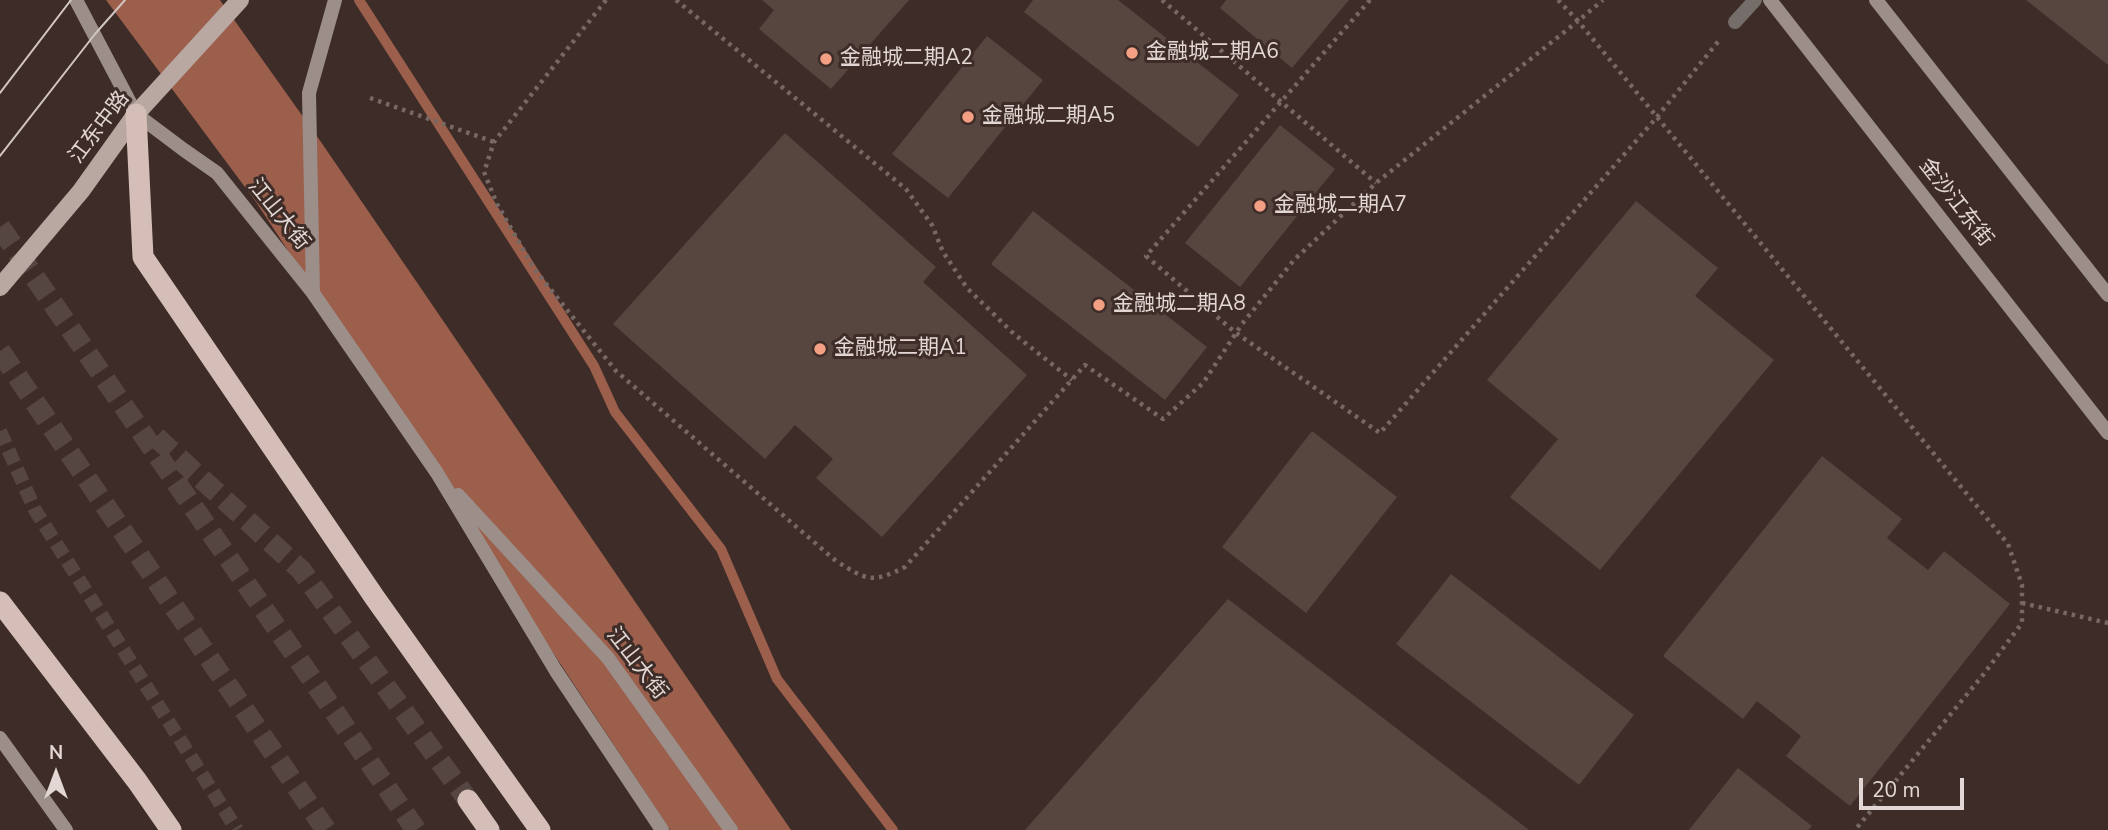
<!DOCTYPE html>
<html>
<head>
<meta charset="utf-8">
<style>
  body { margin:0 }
  #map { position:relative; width:2108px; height:830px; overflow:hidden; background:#3d2c27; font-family:"Nunito Sans",sans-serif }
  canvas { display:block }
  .north { position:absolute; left:21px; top:739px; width:70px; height:70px; -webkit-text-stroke:5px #3d2c27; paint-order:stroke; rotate:0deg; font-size:19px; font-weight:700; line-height:28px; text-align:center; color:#e2d7d4 }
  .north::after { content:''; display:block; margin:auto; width:24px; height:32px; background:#e2d7d4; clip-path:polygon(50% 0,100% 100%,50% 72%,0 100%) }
  .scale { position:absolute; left:1859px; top:778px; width:105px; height:32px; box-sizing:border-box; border:4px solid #e2d7d4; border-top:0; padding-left:9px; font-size:21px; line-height:24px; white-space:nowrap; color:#e2d7d4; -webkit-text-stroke:5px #3d2c27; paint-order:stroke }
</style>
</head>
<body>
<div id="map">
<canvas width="2108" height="830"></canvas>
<div class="north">N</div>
<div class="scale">20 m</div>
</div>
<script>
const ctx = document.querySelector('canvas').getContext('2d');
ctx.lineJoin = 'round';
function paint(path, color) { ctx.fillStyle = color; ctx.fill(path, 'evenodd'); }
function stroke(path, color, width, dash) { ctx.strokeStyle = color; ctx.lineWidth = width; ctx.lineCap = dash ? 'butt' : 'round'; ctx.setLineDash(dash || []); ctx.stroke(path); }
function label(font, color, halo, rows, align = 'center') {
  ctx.font = font + ' "Nunito Sans","Noto Sans SC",sans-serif'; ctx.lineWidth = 6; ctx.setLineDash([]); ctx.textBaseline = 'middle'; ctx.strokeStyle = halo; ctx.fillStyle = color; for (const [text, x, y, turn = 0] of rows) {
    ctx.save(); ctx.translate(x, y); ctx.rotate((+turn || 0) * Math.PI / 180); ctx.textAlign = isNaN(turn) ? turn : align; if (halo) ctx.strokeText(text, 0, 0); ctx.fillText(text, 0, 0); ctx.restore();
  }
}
paint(new Path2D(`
  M106,0h114l101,142 470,688h-121l-414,-628z`), '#9b5f4c');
stroke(new Path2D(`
  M359,0l235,366 21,46 106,137 56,130 116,151`), '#9b5f4c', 10);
paint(new Path2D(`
  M762,0h147l-78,89 -72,-60 15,-19z
  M1033,0h85l121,95 -41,52 -174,-135z
  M1226,0h123l-57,68 -72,-60z
  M2026,0h82v65z
  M987,36l56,44 -95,118 -56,-44z
  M1280,125l55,44 -95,118 -55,-44z
  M785,133l151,134 -13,15 104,93 -145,162 -66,-59 17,-19 -38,-34 -30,34 -152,-135z
  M1636,201l82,67 -23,28 79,64 -174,210 -90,-73 48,-58 -71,-59z
  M1033,211l174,136 -42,53 -174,-136z
  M1312,431l85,66 -91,116 -84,-66z
  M1822,456l80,63 -15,19 41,32 16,-19 66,53 -160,202 -64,-50 15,-20 -44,-35 -14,18 -80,-63z
  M1451,574l183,141 -55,70 -183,-141z
  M1228,599l301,231h-504z
  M1738,768l74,58 -4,4h-119z`), '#574540');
stroke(new Path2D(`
  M0,431l35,79 202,320`), '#564641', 14, [14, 7]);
stroke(new Path2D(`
  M0,227l416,603
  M0,351l326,479
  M156,437l145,133 167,230`), '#564641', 21, [21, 10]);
stroke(new Path2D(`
  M606,0l-112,142 -10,30 13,32 38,66 81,101 220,190c31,19 35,23 69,6l180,-202 78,54 40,-36 39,-59 52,-64 82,-77 202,-162 430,523 14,41v38l-39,52 -128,155
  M676,0l230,189 26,36 11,27 24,36 47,46 58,46
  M1162,0l214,183
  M1370,0l-224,256 90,77 144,100 277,-316 64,-79
  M1558,0l20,21 25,-21
  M370,98l124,44
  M2022,603l86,20`), '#776864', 4.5, [3.5, 5]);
stroke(new Path2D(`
  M1735,22l20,-22`), '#756d6a', 14);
stroke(new Path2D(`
  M76,0l60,114 48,36 33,23 96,120 124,180 119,198 106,159
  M1770,0l338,433
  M1876,0l232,295
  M313,293l-4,-200 26,-93
  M458,495l150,163 123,172
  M0,738l66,92`), '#9c8e89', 14);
stroke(new Path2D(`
  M0,287l81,-96 55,-77 104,-114`), '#b9a7a1', 18);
stroke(new Path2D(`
  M136,114l7,143 232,341 165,232
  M0,602l137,179 34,49
  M468,800l21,30`), '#d4beb7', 21);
stroke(new Path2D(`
  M0,93l71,-93
  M0,156l95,-122 30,-34`), '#d1c6c2', 2);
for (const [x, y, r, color] of [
  [1132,53,7,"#f39f84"],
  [826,59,7,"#f39f84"],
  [968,117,7,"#f39f84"],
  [1260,206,7,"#f39f84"],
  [1099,305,7,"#f39f84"],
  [820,349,7,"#f39f84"]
]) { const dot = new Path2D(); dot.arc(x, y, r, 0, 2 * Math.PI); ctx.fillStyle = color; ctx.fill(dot); stroke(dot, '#3d2c27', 2.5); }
label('21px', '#e2d7d4', '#3d2c27', [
  ["金融城二期A6",1146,53],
  ["金融城二期A2",840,59],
  ["金融城二期A5",982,117],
  ["金融城二期A7",1274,206],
  ["金融城二期A8",1113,305],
  ["金融城二期A1",834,349]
], 'left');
label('21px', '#e2d7d4', '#3d2c27', [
  ["江东中路",100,128,-53],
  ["金沙江东街",1955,203,52],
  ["江山大街",278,215,51],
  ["江山大街",636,664,52]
]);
</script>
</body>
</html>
